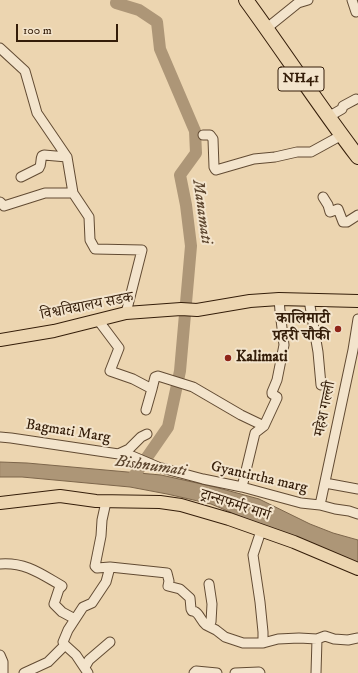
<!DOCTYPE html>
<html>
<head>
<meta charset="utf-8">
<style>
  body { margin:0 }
  #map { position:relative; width:358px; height:673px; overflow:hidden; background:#ecd5b0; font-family:"IM FELL DW Pica",serif }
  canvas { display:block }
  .scale { position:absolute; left:16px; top:24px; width:102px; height:18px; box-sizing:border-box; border:2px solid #341d09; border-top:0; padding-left:5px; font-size:12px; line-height:14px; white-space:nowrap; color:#341d09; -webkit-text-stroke:3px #f3e4cc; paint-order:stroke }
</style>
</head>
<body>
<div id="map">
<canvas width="358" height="673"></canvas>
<div class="scale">100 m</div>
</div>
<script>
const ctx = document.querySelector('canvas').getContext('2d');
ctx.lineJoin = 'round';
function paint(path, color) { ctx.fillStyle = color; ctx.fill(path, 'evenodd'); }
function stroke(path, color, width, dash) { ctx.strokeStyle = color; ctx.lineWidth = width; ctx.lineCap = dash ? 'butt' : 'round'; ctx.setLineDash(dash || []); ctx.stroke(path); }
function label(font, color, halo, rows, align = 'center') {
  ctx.font = font + ' "IM FELL DW Pica","Noto Serif Devanagari",serif'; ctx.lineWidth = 4; ctx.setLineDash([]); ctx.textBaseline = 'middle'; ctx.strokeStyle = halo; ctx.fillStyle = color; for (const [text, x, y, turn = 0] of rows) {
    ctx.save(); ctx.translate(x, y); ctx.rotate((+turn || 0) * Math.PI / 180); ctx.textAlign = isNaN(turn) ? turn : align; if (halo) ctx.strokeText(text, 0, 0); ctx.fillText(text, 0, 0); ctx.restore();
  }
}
const water = new Path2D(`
  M0,462l27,1 134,12 54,12 44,12 51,25 23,9 25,7v26l-147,-62 -44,-10 -37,-7 -108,-10h-22z`);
paint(water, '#ad9677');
stroke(water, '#7d664b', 1);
stroke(new Path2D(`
  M117,0l-1,3 23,7 18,12 3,27 35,82 1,22 -16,22 6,30 5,41 -11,125 -12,56 -36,52`), '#ad9677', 12);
const minor = new Path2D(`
  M352,0l4,12
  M267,28l31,-25 10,-3
  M0,48l25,23 12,42 30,44 6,36 16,24 1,23 5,9 47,1 -16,63
  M328,117l14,-8 1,-3 13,-7
  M203,135h7l3,4 1,28 1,2 1,1 38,-11 21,-2 22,-5h14l31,-17
  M21,177l18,-9c3,-4 1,-8 3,-12l2,-1 23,2
  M323,197l5,8 2,7 8,-3 5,13h4l11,-7
  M0,202l4,4 41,-13h28
  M309,300l9,52 3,33
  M98,320l21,28 -9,23 23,8 19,10 3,-12 3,-1 35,11 48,28 23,11
  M146,410l6,-21
  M0,437l11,1 121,18 26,11 45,12 39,8 59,16 19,2 15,4 14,2 9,3
  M118,454l11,-5 12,-12 6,-3
  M325,483l33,6
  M242,487l13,-54 9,-7 13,-28v-1l-5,-3v-2l5,-12 7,-35 -4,-34 -1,-12
  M106,502l-4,18 -1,16 -6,30 2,2 13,-1
  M320,505l33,-155 5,-31
  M0,564c26,-2 41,10 62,22l-3,3 -5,15 8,8 13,7
  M209,584l3,20 -1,18 -5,3 10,5 9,7 18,6h20v-11l-3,-30 -7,-47 8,-24
  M263,643l15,-4 21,-1 18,1 8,-3 9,3 14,1 10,-2
  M65,645l-2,-3 5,-12 15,-23 9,-4 14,-21 4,-15 57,6 2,8 -1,5 12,3 10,9 1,11 1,2c7,0 8,9 14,14
  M65,645l11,10 12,18
  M0,655l3,7v11
  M85,667l4,-7 21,-18
  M24,673l24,-11 17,-17
  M194,673l2,-2 21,2
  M235,673l24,-1 1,1
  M316,673l1,-34`);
const major = new Path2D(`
  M0,340l54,-9 72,-18 55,-4 16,1 53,-9 29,-2 79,2
  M0,503l60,-7 36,5 64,1 21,3 48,14 65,23 64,27`);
const highway = new Path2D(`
  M246,0c38,52 73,106 112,157`);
stroke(minor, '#624b33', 11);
stroke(major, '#341d09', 14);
stroke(highway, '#341d09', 16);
stroke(minor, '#f3e4cc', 9);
stroke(major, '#ecd5b0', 12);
stroke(highway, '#ecd5b0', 14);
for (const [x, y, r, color] of [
  [338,329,4,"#8f2418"],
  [228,358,4,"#8f2418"]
]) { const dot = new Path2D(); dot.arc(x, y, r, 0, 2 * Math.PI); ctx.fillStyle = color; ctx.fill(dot); stroke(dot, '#f3e4cc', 1.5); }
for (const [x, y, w] of [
  [301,79,46]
]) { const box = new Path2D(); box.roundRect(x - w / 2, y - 12, w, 24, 3); ctx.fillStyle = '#f3e4cc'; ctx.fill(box); stroke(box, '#341d09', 1); }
label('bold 14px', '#341d09', null, [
  ["NH41",301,79]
]);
label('15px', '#341d09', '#f3e4cc', [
  ["विश्वविद्यालय सडक",87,307,-11],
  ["महेश गल्ली",326,409,-78],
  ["Bagmati Marg",68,432,9],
  ["Gyantirtha marg",259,478,13],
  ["ट्रान्सफर्मर मार्ग",235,506,18]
]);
label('bold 15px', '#341d09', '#f3e4cc', [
  ["कालिमाटी",330,320],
  ["प्रहरी चौकी",330,337],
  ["Kalimati",236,358,"left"]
], 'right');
label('italic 16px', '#5e4730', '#f3e4cc', [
  ["Manamati",201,212,82],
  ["Bishnumati",151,467,8]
]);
</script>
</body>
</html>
